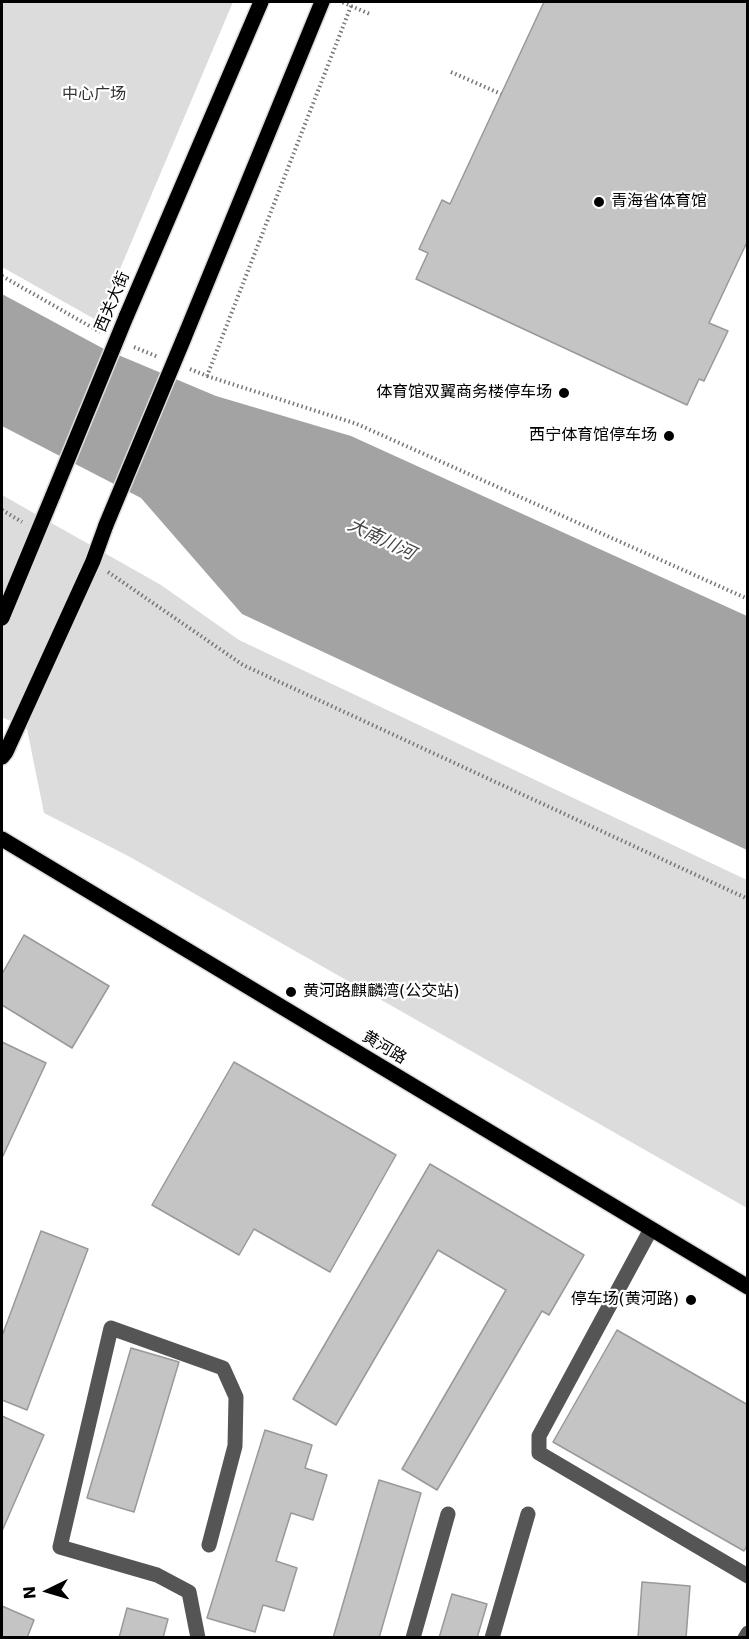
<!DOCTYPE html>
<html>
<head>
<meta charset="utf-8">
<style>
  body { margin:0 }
  #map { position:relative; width:749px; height:1639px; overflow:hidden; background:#fff; font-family:"DejaVu Sans",sans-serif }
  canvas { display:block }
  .frame { position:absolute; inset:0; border:3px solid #000; pointer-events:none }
  .north { position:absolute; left:18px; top:1561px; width:60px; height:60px; -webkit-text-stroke:4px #fff; paint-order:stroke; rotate:265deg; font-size:16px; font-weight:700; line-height:24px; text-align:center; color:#000 }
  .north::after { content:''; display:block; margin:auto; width:21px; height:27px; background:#000; clip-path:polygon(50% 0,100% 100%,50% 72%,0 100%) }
</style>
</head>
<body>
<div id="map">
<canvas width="749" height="1639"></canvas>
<div class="frame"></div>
<div class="north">N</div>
</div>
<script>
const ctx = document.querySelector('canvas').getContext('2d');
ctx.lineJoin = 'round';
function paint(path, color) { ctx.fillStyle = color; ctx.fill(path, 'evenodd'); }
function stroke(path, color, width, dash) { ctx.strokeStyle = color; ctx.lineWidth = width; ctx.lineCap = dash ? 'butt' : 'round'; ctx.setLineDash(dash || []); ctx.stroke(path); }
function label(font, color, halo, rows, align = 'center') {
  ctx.font = font + ' "DejaVu Sans","Noto Sans SC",sans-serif'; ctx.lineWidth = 4.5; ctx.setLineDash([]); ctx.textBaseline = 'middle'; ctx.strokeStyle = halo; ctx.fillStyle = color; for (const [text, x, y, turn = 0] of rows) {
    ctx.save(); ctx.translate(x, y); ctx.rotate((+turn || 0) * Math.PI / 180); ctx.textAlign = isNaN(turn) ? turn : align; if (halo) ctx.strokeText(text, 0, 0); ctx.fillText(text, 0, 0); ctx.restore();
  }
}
paint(new Path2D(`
  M2,2h231l-135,319 -96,-54z
  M2,495l159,90 78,55 508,240v328l-617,-351 -86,-44 -17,-84 -25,-12z`), '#dcdcdc');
paint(new Path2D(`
  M2,294l102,55 112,47 135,40 396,180v234l-505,-236 -101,-116 -139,-72z`), '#a3a3a3');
const building = new Path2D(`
  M544,2h204v238l-39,83 19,8 -24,50 -5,-2 -12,26 -271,-126 12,-26 -9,-4 23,-49 8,4z
  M24,935l85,51 -37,62 -70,-43v-31z
  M2,1042l44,21 -44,95z
  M234,1062l162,93 -66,117 -76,-43 -15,26 -87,-50z
  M430,1164l154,91 -35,60 -7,-4 -105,179 -35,-21 104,-179 -68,-40 -102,175 -43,-26z
  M41,1231l47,18 -61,161 -25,-10v-64z
  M617,1330l131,75v139l-4,7 -191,-109z
  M131,1348l48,14 -45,150 -47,-14z
  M2,1416l42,19 -42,96z
  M265,1430l47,15 -7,23 22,7 -14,45 -22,-7 -15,48 21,7 -13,43 -21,-6 -8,27 -48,-14z
  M379,1480l42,13 -42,145h-46z
  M642,1582l48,4 -4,52h-48z
  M452,1594l35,10 -10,34h-38z
  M2,1606l32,14 -7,18h-25z
  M127,1608l41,11 -5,19h-44z`);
paint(building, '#c4c4c4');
stroke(building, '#999', 1.5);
const major = new Path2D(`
  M126,317l135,-315
  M184,338l138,-336
  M2,618l51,-123
  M2,757l4,-5 87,-191 13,-36
  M2,839l746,448`);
stroke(major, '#dbdbdb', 18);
stroke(new Path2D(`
  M351,6l19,8
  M451,72l50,22
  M2,276l98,56
  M134,347l24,10
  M190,369l17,7 144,-370 -9,-4
  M207,376l150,48 391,175
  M2,510l20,12
  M108,572l135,93 505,234`), '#777', 4, [1.5, 3]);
stroke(new Path2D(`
  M651,1229l-112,207v17l209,123
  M198,1638l-9,-46 -32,-17 -97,-28 51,-219 112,40 13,29 -1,49 -26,99
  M413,1638l35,-124
  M492,1638l36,-124
  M745,1638l3,-5`), '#555', 15);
stroke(major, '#000', 15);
const majorBridge = new Path2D(`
  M53,495l73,-178
  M106,525l78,-187`);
stroke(majorBridge, '#dbdbdb', 18, []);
stroke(majorBridge, '#000', 15);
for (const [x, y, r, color] of [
  [599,202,6,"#000"],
  [564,393,6,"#000"],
  [669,436,6,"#000"],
  [291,992,6,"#000"],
  [691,1300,6,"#000"]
]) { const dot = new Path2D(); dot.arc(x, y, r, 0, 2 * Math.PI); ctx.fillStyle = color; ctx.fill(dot); stroke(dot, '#fff', 2); }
label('16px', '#333', '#fff', [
  ["中心广场",94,95]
]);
label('16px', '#000', '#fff', [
  ["青海省体育馆",611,202,"left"],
  ["体育馆双翼商务楼停车场",552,393],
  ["西宁体育馆停车场",657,436],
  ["黄河路麒麟湾(公交站)",303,992,"left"],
  ["停车场(黄河路)",679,1300]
], 'right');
label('16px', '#000', '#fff', [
  ["西关大街",113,302,-67],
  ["黄河路",384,1048,31]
]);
label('italic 18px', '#444', '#fff', [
  ["大南川河",381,540,26]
]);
</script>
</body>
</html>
